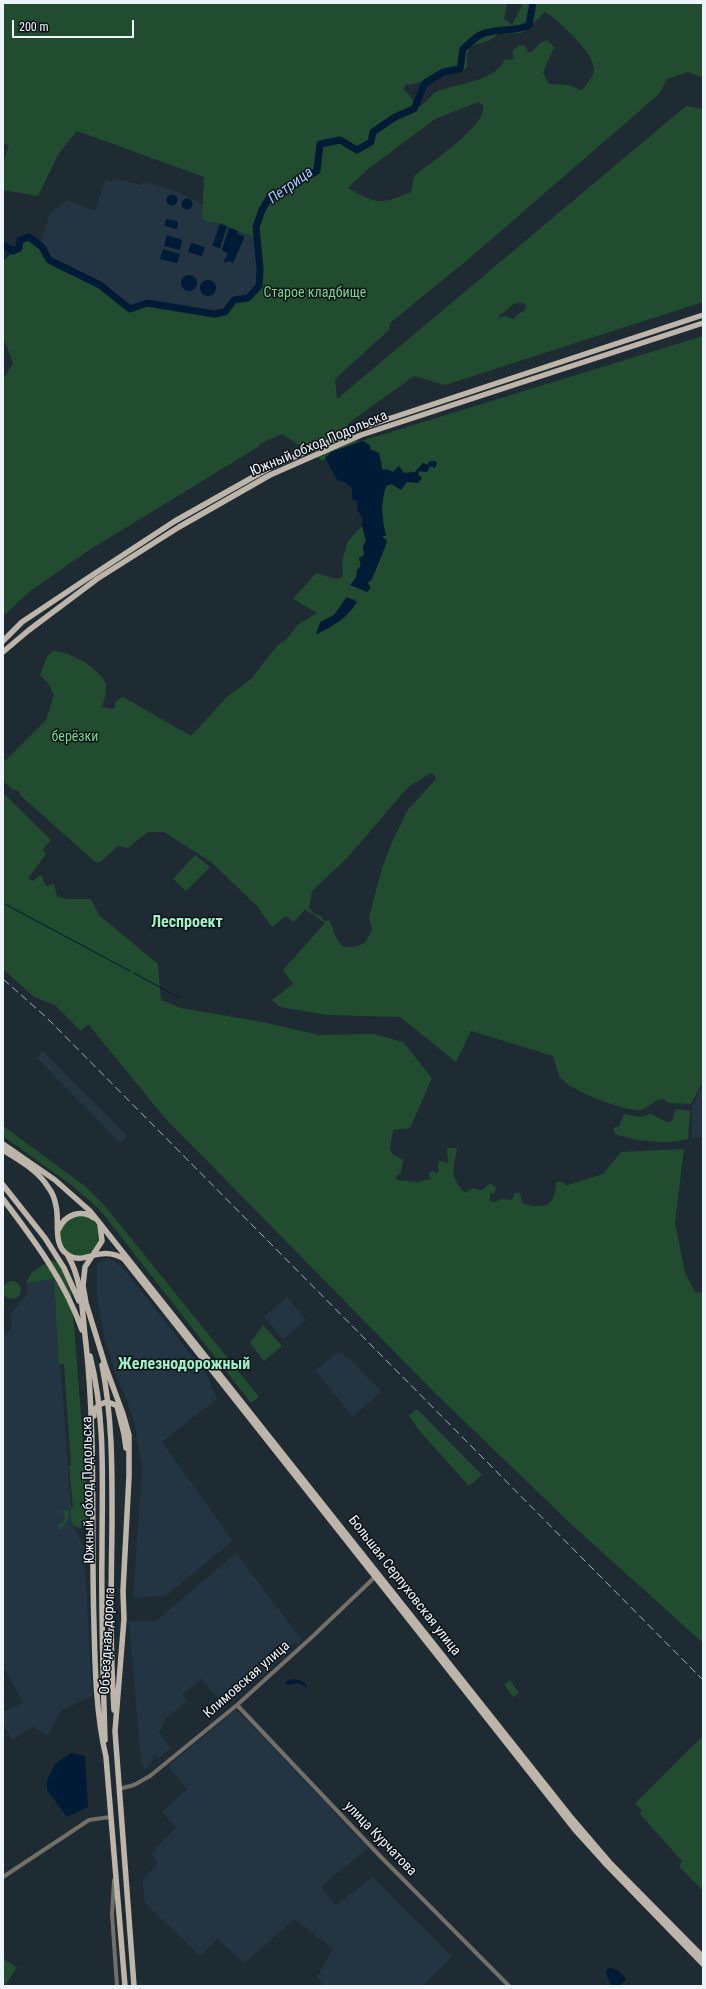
<!DOCTYPE html>
<html>
<head>
<meta charset="utf-8">
<style>
  body { margin:0 }
  #map { position:relative; width:706px; height:1989px; overflow:hidden; background:#1f2b33; font-family:"Roboto Condensed",sans-serif }
  canvas { display:block }
  .frame { position:absolute; inset:0; border:4px solid #edf5fb; pointer-events:none }
  .scale { position:absolute; left:12px; top:20px; width:122px; height:18px; box-sizing:border-box; border:2px solid #edf5fb; border-top:0; padding-left:5px; font-size:12px; line-height:14px; white-space:nowrap; color:#edf5fb; -webkit-text-stroke:3px #0d1216; paint-order:stroke }
</style>
</head>
<body>
<div id="map">
<canvas width="706" height="1989"></canvas>
<div class="frame"></div>
<div class="scale">200 m</div>
</div>
<script>
const ctx = document.querySelector('canvas').getContext('2d');
ctx.lineJoin = 'round';
function paint(path, color) { ctx.fillStyle = color; ctx.fill(path, 'evenodd'); }
function stroke(path, color, width, dash) { ctx.strokeStyle = color; ctx.lineWidth = width; ctx.lineCap = dash ? 'butt' : 'round'; ctx.setLineDash(dash || []); ctx.stroke(path); }
function label(font, color, halo, rows, align = 'center') {
  ctx.font = font + ' "Roboto Condensed",sans-serif'; ctx.lineWidth = 3; ctx.setLineDash([]); ctx.textBaseline = 'middle'; ctx.strokeStyle = halo; ctx.fillStyle = color; for (const [text, x, y, turn = 0] of rows) {
    ctx.save(); ctx.translate(x, y); ctx.rotate((+turn || 0) * Math.PI / 180); ctx.textAlign = isNaN(turn) ? turn : align; if (halo) ctx.strokeText(text, 0, 0); ctx.fillText(text, 0, 0); ctx.restore();
  }
}
paint(new Path2D(`
  M106,178l4,4 8,-3 22,6 5,-3 36,11 22,12 -1,14 5,3 13,1 37,16 3,30 -1,17 -11,12 -14,2 -9,12 -11,2 -67,-11 -17,6 -30,-24 -51,-25 -8,-20 10,-28 17,-12 27,11z
  M43,1051l84,85 -7,7 -83,-85z
  M703,1082v55l-11,1v-30z
  M109,1258l14,10 27,34 60,78 1,8 7,10 -56,44 71,99 -68,55 -32,2 9,-130 -7,-42 -7,-23 -11,-25 -13,-41 -7,-40v-34z
  M54,1279l17,228 2,19 11,21 8,149 -30,14 -15,26 -14,-9 -21,13 -9,-16v-12l20,-9 -20,-37v-328l9,-11 -1,-14 16,-19 -1,-11z
  M287,1297l19,23 -23,19 -19,-22z
  M339,1352l10,6 32,33 -28,26 -38,-47z
  M236,1553l66,87 -4,4 -2,-2 -7,6 2,3 -66,55 -24,-27 -19,16 5,6 -22,18 -6,14 12,15 -12,10 -4,-4 -2,2 1,3 -2,2v2l-8,7 -3,-8 -12,-141h27z
  M235,1710l12,10 121,128 -47,39 15,18 37,-28 79,80 -30,29h-98l-7,-9 16,-28 -39,-30 -49,44 -28,-24 -17,17 -55,-53 -2,-23 15,-17 -7,-9 25,-27 -14,-15 25,-23 -19,-23z`), '#233542');
paint(new Path2D(`
  M3,3h504l-3,16 8,6 11,-22h180v75l-15,-6 -21,7 -8,15 -187,162 -82,67 -1,7 -54,49 2,20 349,-293 17,3v193l-258,83 -31,-9 -67,48 11,18 345,-106v745l-12,23 -23,-1 -4,-4c-11,0 -15,10 -24,11 -17,1 -70,-19 -80,-33 -3,-6 -5,-15 -7,-21l-82,-25 -15,31 -56,-45 -72,-2 -48,-8 -8,-7 21,-16 -10,-14 42,-47 -20,-14 -11,13 -8,-6 -14,11 -15,-21 -46,-44 -47,-30h-16l-20,16 -10,-2 -19,17 -5,-2 -74,-66 -1,-4 -7,-2 -9,-8v-18l43,-43 8,-25 -5,-11 -9,-9 7,-18 6,-6c16,0 49,18 53,34 1,7 -2,15 -4,22l12,2 2,-8 7,-4 68,39 36,-39 24,-18 26,-33 10,-7 10,-14 20,-12 -24,-14 23,-26 20,6 7,-2 -1,-16 6,-20 14,-15 4,14 -3,7 1,8 -5,3 2,5c-2,7 -4,14 -9,19l17,4 -1,-3 4,-4 13,-33 -2,-10 3,-1c-5,-18 -6,-31 0,-49l5,-2 5,3 14,-6 5,2 4,-12 5,1 6,-6h2l3,-5 -6,1 -1,3 -5,-2 -8,9 -11,1 -7,-5 -3,4 -12,-3v-6l-6,-12 -5,-1 -8,-9 -32,11 -8,9 -41,-27 -22,10 -2,3 -172,105 -57,40 -26,24v-236l10,-17 -8,-21h-2v-82l16,-12 1,-8 9,-3 13,10 7,13 51,25 30,24 17,-6 67,11 11,-2 9,-12 14,-2 11,-12 1,-17 -3,-30 -37,-16 -13,-1 -5,-3 2,-42 -127,-46 -18,22 -21,43 -35,-6v-27l6,-18 -6,-2zM545,12c13,8 50,41 49,58 0,4 -3,8 -5,11 -3,4 -4,7 -8,9l-12,-5 -20,-1 -6,-11 11,-26 -7,-7 -7,3 -9,10 -3,-1 -3,-6 -6,-1 -7,7 2,7 -10,1c-9,22 -46,23 -66,31 -7,3 -12,12 -19,16l-16,-19 4,-4 3,1 54,-15 3,-3v-13l4,-8 19,-6 8,-6 23,-1 5,-3zM478,102l5,3c6,19 -54,59 -69,71l-3,16c-30,13 -35,12 -63,-4l20,-19 67,-50zM520,302l6,3 -2,6 -6,3 -4,5 -9,-3 -6,2v-2l15,-12zM345,599h9l3,4 -12,15 -29,16 7,-14 11,-5zM431,773l5,4 -1,3 -28,31 -14,29 -11,28 -13,49 3,12 -7,14c-26,11 -27,0 -35,-22h-6l-3,-5 -8,-3 -4,-5 3,-17 35,-33 61,-71z
  M3,793l48,47 -8,9 3,5 -18,24 4,3 9,-6 5,11 8,-2 3,12 10,3h24l8,16 59,49 3,36 20,8 82,14 56,13 55,-1 29,8 29,36 -22,50 -17,2 -3,18 2,6 11,6 -2,12 -5,5 1,3 20,2 14,-3 -2,-5 3,-3 5,2 2,-3 -1,-4 1,-5 9,2 -1,-15h10c-3,22 -9,27 8,45l7,-5 10,2 8,-7 6,5 -2,6 -4,-1v7l4,2 8,-3 10,1 3,-7h5l2,10c22,7 34,3 34,-21h8l1,4 38,-12 18,-22 63,-3 -9,73 10,51 10,19 8,1v350l-131,-118 -139,-134 -268,-273 -77,-94 -7,7 -26,-26 -21,-8 -31,-28z
  M195,855l15,12 -24,24 -13,-12z
  M676,1109l14,2 -2,28c-20,6 -54,2 -73,-5l-2,-6 6,-2 5,-12 16,3 11,-3 16,8 5,-1z
  M3,1126l82,60 20,20 154,191 -8,6 -151,-193 -26,-23 -71,-51z
  M60 1236a20 20 0 1 1 40 0a20 20 0 1 1-40 0Z
  M51,1260l14,5 5,10 19,242 -2,7 -6,4 -7,-2 -3,-7v-12h2l-4,-41 2,-1 -7,-101h-5l-5,-85 -28,4 5,-10z
  M3 1290a9 9 0 1 1 18 0a9 9 0 1 1-18 0Z
  M263,1325l19,21 -18,15 -14,-18z
  M417,1409l65,66 -13,11 -51,-57 -9,-14z
  M62,1510h7c0,10 -3,15 -11,21l1,-7 4,-1 2,-6z
  M510,1680l9,13 -6,4 -9,-13z
  M703,1736v155l-24,-25 3,-4 -1,-2 -41,-46 2,-3 -7,-8z
  M3,1959l14,8 -12,19h-2z`), '#224c30');
paint(new Path2D(`
  M166.5 200a5.5 5.5 0 1 1 11 0a5.5 5.5 0 1 1-11 0Z
  M181.5 204a5.5 5.5 0 1 1 11 0a5.5 5.5 0 1 1-11 0Z
  M166,219l11,2 1,1 -1,7 -13,-3z
  M220,224l7,2 -7,22 -8,-2z
  M229,228l9,3 -1,3 7,2v2l-11,25 -4,-2 -4,2 -1,-2 4,-7 -6,-4z
  M167,235l15,5 -2,10 -16,-4z
  M191,243l14,4 -3,9 -14,-4z
  M163,249l17,5 -3,9 -17,-4z
  M181 283a8 8 0 1 1 16 0a8 8 0 1 1-16 0Z
  M200 288a8 8 0 1 1 16 0a8 8 0 1 1-16 0Z
  M363,441l7,4 1,5 8,3 3,16 2,1 3,-1 6,3 6,-6 5,7 11,-1 8,-9 5,2v-3l7,-1 2,2 -2,5 -5,-2 -3,6 -8,-1 -1,3 4,4 -4,5 -11,-1 -6,8 -9,-6 -6,2c-6,18 -4,32 0,50h-3v2l3,1 1,3 -15,37 -4,4 3,5 -4,4 -17,-7 6,-7 1,-8 4,-4 -2,-8 5,-3 -1,-8 3,-7 -4,-14 1,-7 -6,-10v-8l-5,-2v-11l-6,-5 -9,-3 -12,-22 6,-6z
  M347,597l10,5c-10,14 -26,27 -41,32l4,-12 14,-7z
  M296,1679l9,4 2,5 -8,-5 -12,2 -2,-3 4,-2z
  M71,1753l14,3 3,51 -21,10 -20,-27v-9l8,-17z
  M609,1968c8,0 13,5 17,12l-7,6h-7l-5,-10 -1,-5z`), '#001b36');
stroke(new Path2D(`
  M3,260l10,-9
  M3,903l127,68
  M134,973l45,25`), '#001b36', 1);
stroke(new Path2D(`
  M3,245l10,6 6,-3 1,-8 9,-3 13,10 7,13 51,25 30,24 17,-6 67,11 11,-2 9,-12 14,-2 11,-12 1,-17 -4,-42 6,-17 7,-12 48,-27 3,-27 20,-4 17,10 14,-8 2,-10 22,-15 19,-8 11,-26 18,-11 17,-3 3,-20c5,-4 11,-11 17,-14 15,-8 34,-2 49,-10l4,-22`), '#001b36', 7);
stroke(new Path2D(`
  M237,1705l143,151 129,130
  M119,1789l15,-4 16,-9 87,-71 75,-68 65,-62
  M3,1877l86,-57 21,-3
  M114,1880l-2,34 5,72`), '#736f69', 4);
stroke(new Path2D(`
  M3,641l19,-19 72,-48 81,-53 96,-54 90,-39 342,-113
  M3,652l26,-22 68,-51 82,-52 91,-52 91,-40 342,-112
  M3,1144l52,36 35,31 480,605 41,48 92,93
  M3,1150c15,10 35,20 45,37 4,5 7,13 8,19 4,16 -4,39 12,49 17,11 31,-11 56,4l452,572 28,31 99,102
  M3,1185l42,53 19,30 15,33
  M3,1199c31,41 62,82 79,131
  M100,1225l2,16 -17,26 -2,19 3,17 20,65 17,46 6,21v41l-6,115 1,28 -9,112 19,255
  M59,1229c6,-15 23,-20 35,-11
  M68,1256c15,25 14,59 18,88 10,93 5,187 8,281 1,44 2,89 12,132l19,229
  M90,1356c16,63 12,127 12,193 -1,63 1,127 3,191
  M102,1365c11,57 10,106 10,163 -1,61 -2,121 2,182
  M94,1416v-6c7,-8 13,-10 23,-4l7,28 2,14`), '#bdb5a9', 5.5);
stroke(new Path2D(`
  M3,979l43,38 657,663`), '#a8b1b8', 1, [8, 4]);
label('14px', '#73d894', '#0d1216', [
  ["Старое кладбище",315,293],
  ["берёзки",75,737]
]);
label('14px', '#edf5fb', '#0d1216', [
  ["Южный обход Подольска",319,444,-23],
  ["Южный обход Подольска",89,1490,-91],
  ["Большая Серпуховская улица",404,1586,52],
  ["Объездная дорога",108,1641,-87],
  ["Климовская улица",247,1680,-41],
  ["улица Курчатова",380,1839,46]
]);
label('italic 15px', '#9ecbfa', '#0d1216', [
  ["Петрица",291,186,-36]
]);
label('bold 16px', '#9ef1c7', '#0d1216', [
  ["Леспроект",187,923],
  ["Железнодорожный",184,1365]
]);
</script>
</body>
</html>
